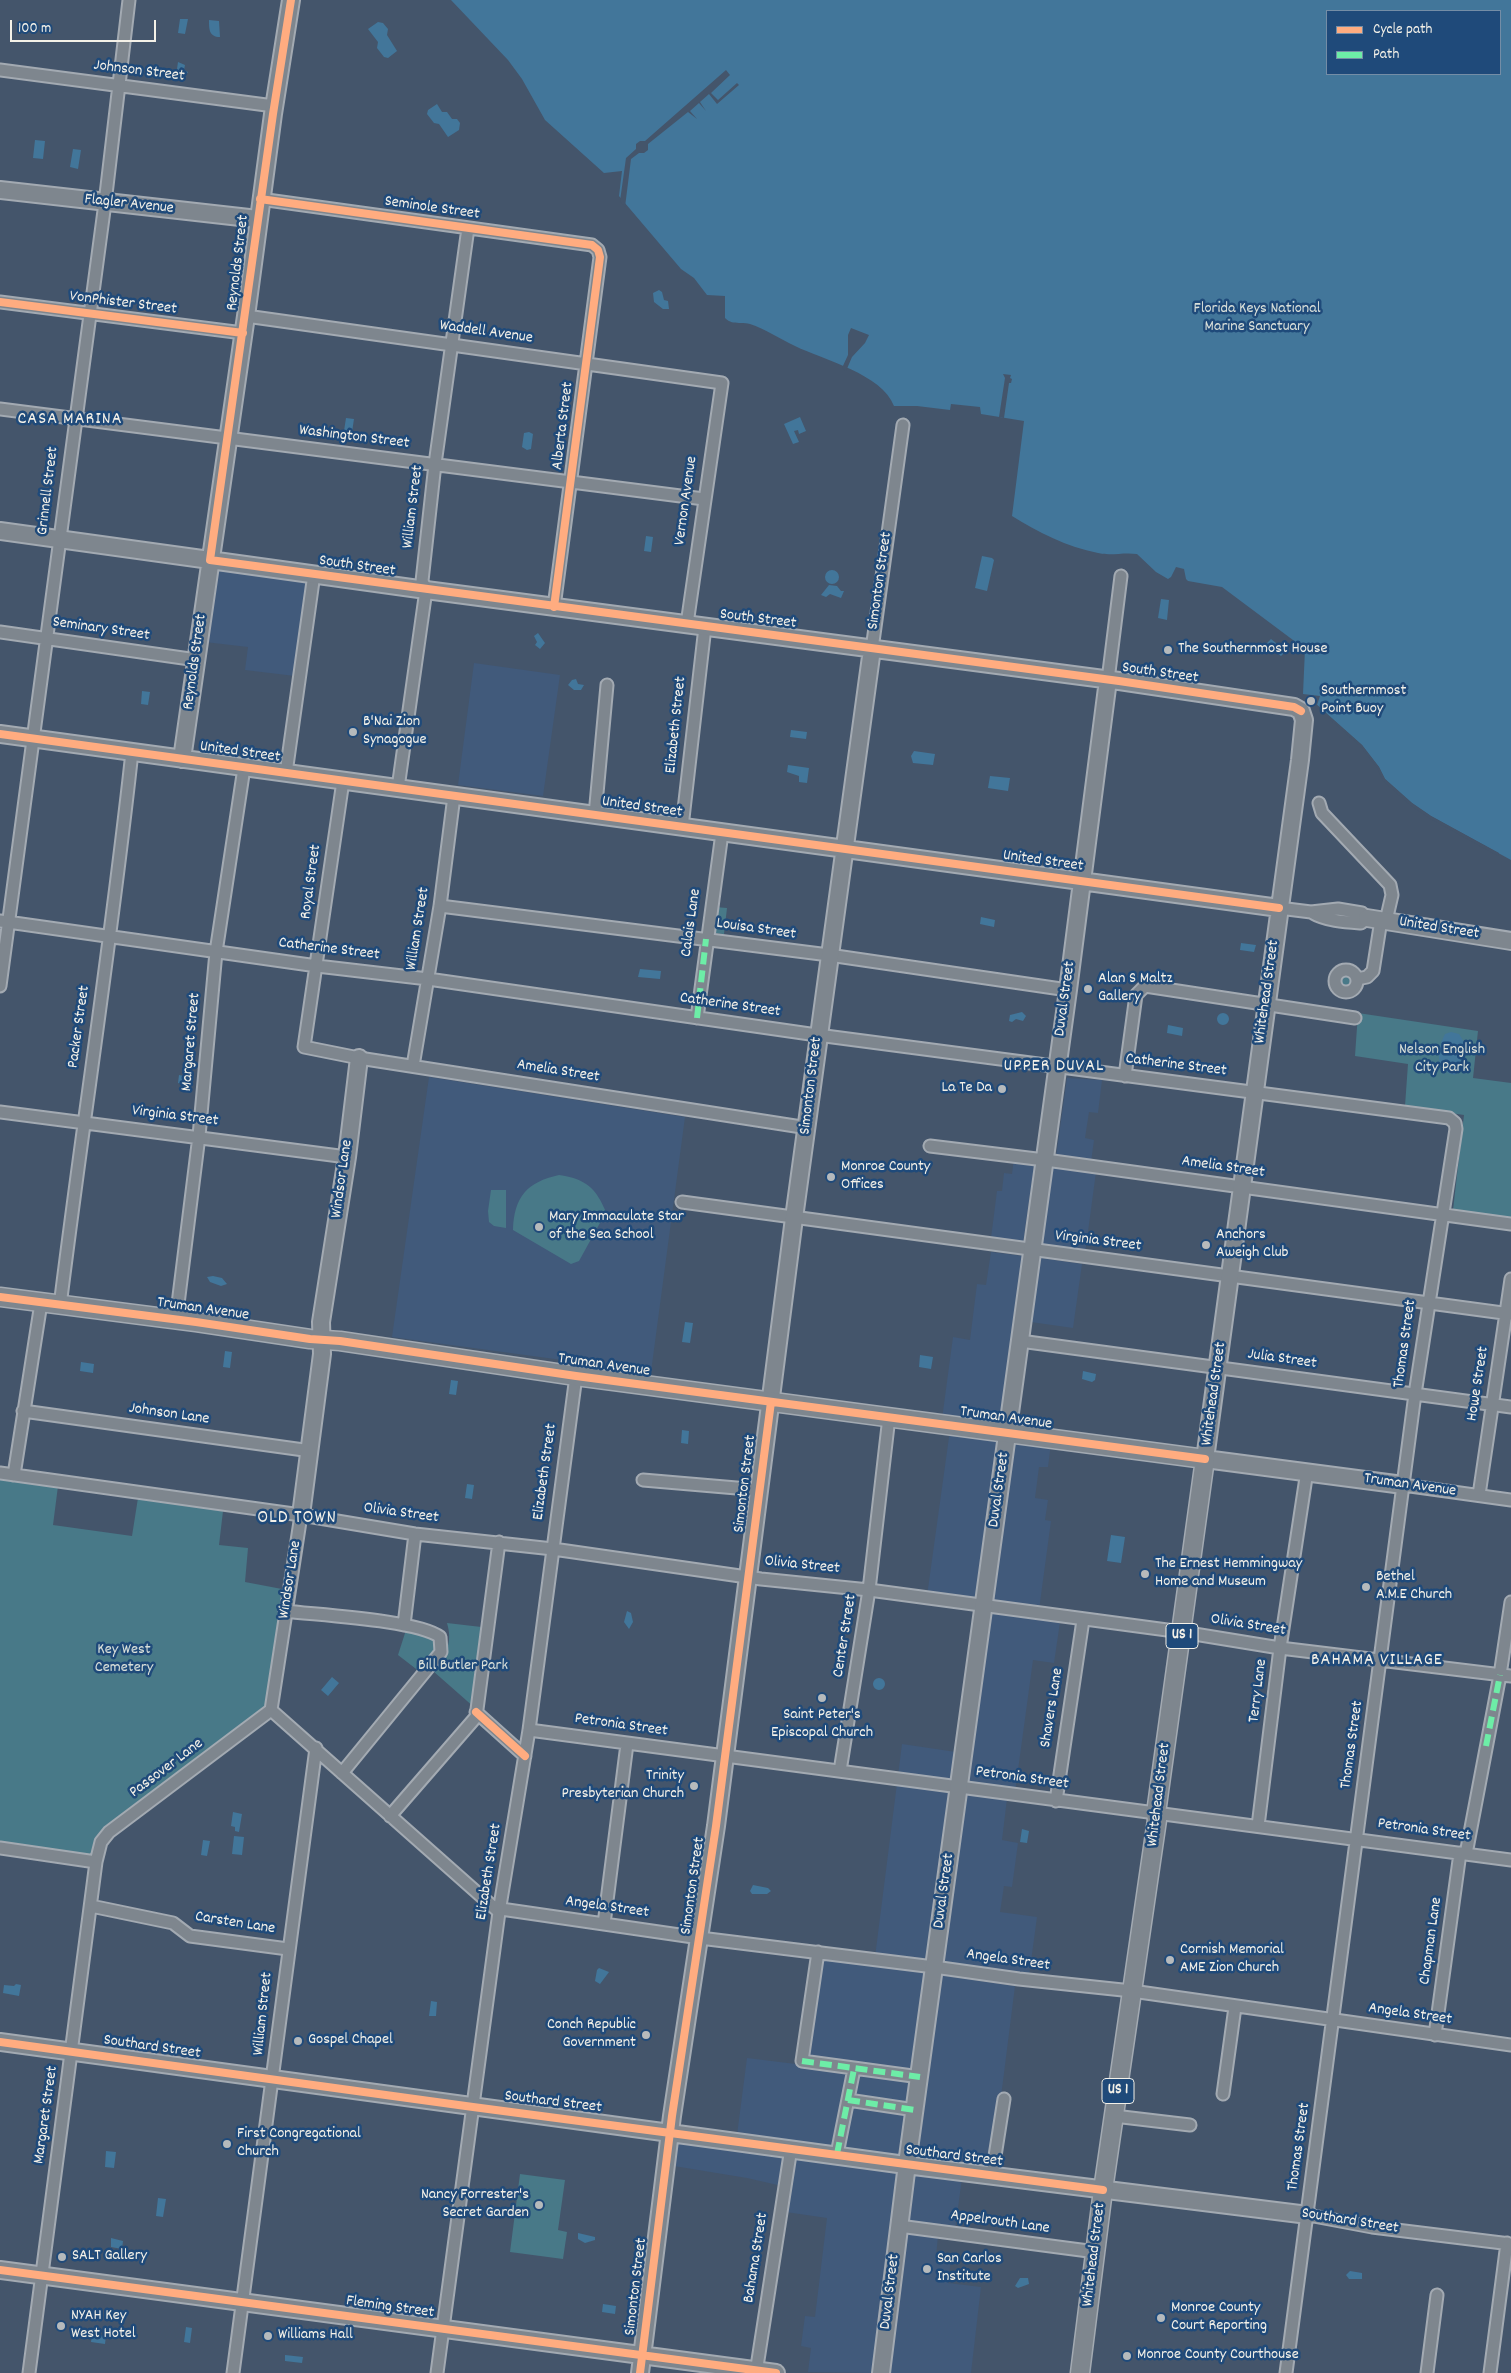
<!DOCTYPE html>
<html>
<head>
<meta charset="utf-8">
<style>
  body { margin:0 }
  #map { position:relative; width:1511px; height:2373px; overflow:hidden; background:#44556b; font-family:Dekko,sans-serif }
  canvas { display:block }
  .legend { position:absolute; left:1326px; top:10px; width:175px; height:65px; box-sizing:border-box; background:#1f4a7a; border:1px solid #748da6; margin:0; padding:6px 9px; list-style:none; font-size:15px; color:#f4f1e8 }
  .legend li { display:flex; align-items:center; gap:10px; height:25px }
  .legend b { width:25px; border:1px solid #748da6 }
  .scale { position:absolute; left:10px; top:20px; width:146px; height:22px; box-sizing:border-box; border:2px solid #f4f1e8; border-top:0; padding-left:6px; font-size:15px; line-height:18px; white-space:nowrap; color:#f4f1e8; -webkit-text-stroke:4px #1f4a7a; paint-order:stroke }
</style>
</head>
<body>
<div id="map">
<canvas width="1511" height="2373"></canvas>
<ul class="legend">
<li><b style="height:6px;background:#ffac80"></b>Cycle path</li>
<li><b style="height:6px;background:#6deda7"></b>Path</li>
</ul>
<div class="scale">100 m</div>
</div>
<script>
const ctx = document.querySelector('canvas').getContext('2d');
ctx.lineJoin = 'round';
function paint(path, color) { ctx.fillStyle = color; ctx.fill(path, 'evenodd'); }
function stroke(path, color, width, dash) { ctx.strokeStyle = color; ctx.lineWidth = width; ctx.lineCap = dash ? 'butt' : 'round'; ctx.setLineDash(dash || []); ctx.stroke(path); }
function label(font, color, halo, rows, align = 'center') {
  ctx.font = font + ' Dekko,sans-serif'; ctx.lineWidth = 5; ctx.setLineDash([]); ctx.textBaseline = 'middle'; ctx.strokeStyle = halo; ctx.fillStyle = color; for (const [text, x, y, turn = 0] of rows) {
    ctx.save(); ctx.translate(x, y); ctx.rotate((+turn || 0) * Math.PI / 180); ctx.textAlign = isNaN(turn) ? turn : align; if (halo) ctx.strokeText(text, 0, 0); ctx.fillText(text, 0, 0); ctx.restore();
  }
}
paint(new Path2D(`
  M214,568l93,12 -12,96 -50,-6 3,-23 -43,-5z
  M474,663l86,12 -17,121 -85,-11z
  M429,1077l256,40 -34,255 -259,-35z
  M1067,1078l35,2 -4,33 -9,-1 -4,26 9,2 -3,22 -35,-5z
  M1014,1158l21,2 -12,83 -32,-5 6,-47h5l2,-18 8,1z
  M1051,1166l45,6 -11,82 -45,-6z
  M991,1252l32,4 -23,171 -58,-8 11,-82 17,3 7,-56 9,1z
  M1040,1258l42,6 -9,64 -42,-6z
  M950,1430l50,7 -23,166 -50,-7z
  M1013,1438l38,5 -3,24h-9l-4,31 13,2 -3,20 6,1 -12,89 -49,-7z
  M989,1612l71,10 -6,41 -21,-3 -18,132 -50,-7z
  M902,1744l54,8 -28,212 -53,-7z
  M962,1792l45,7 -5,41 16,3 -6,44 -8,-1 -4,26 37,5 -8,59 -89,-12z
  M820,1958l107,14 -23,185 -167,-22 10,-77 57,7z
  M938,1975l77,11 -23,182 -77,-10z
  M677,2141l108,15 -3,30 -35,-8 -73,-12z
  M793,2155l109,14 -26,204 -68,-1 3,-24 -10,-2 4,-30 10,1 12,-99 -41,-6z
  M913,2172l49,6 -7,52 -48,-7z
  M906,2229l32,7 -2,21 15,2 -3,24 33,4 -10,86h-83z`), '#415a7b');
paint(new Path2D(`
  M715,907l12,1 -3,26 -12,-1z
  M1339 981a6 6 0 1 1 12 0a6 6 0 1 1-12 0Z
  M1358,1013l120,18 -5,47 38,5v136l-58,-9 11,-95 -59,-9 3,-42 -53,-8z
  M559,1175c27,4 37,13 47,37l-27,49 -8,3 -58,-34c1,-33 14,-48 46,-55z
  M491,1190h15v38l-12,-2 -5,-4 -1,-11z
  M0,1478l58,8 -5,39 79,11 6,-38 85,13 -4,34 29,3 -3,34 37,7 -15,114 -7,9 -164,126 -5,16 -4,1 -87,-12z
  M447,1623l43,5 -15,80 -42,-37c13,-16 20,-28 14,-48z
  M406,1630l30,8 2,11 -18,23 -22,-17z
  M520,2174l45,6 -7,50 9,2 -4,27 -53,-7z`), '#487988');
paint(new Path2D(`
  M451,0h1060v860l-80,-44 -19,-13 -27,-24 -6,-12 -17,-22 -45,-40 3,-9 -17,-2 2,-45 -83,-62 -34,-6 -2,-2 -2,-10 -8,-2 -5,10 -3,2 -12,-7 -19,-18c-13,-2 -27,2 -39,-1 -31,-6 -60,-21 -86,-37l12,-95 -43,-7 -1,-7 -29,-3 -1,6 -33,-4h-23c-12,-32 -70,-46 -99,-60 -15,-7 -30,-17 -45,-22 -9,-3 -17,2 -25,-6v-22l-18,-1 -13,-17 -13,-9 -62,-73 3,-25 -18,2 -59,-53 -23,-41 -14,-19zM1327,11h173v63h-173z
  M180,19h8l-3,15 -7,-1z
  M209,20l10,1 1,16c-11,0 -11,-8 -11,-17z
  M378,22l5,1 5,6 -1,6 10,16 -9,7 -4,-1 -7,-9 1,-6 -10,-13z
  M178,62l7,3 -1,5 4,2 -3,4h-3l-5,-7z
  M437,104l5,8h5l5,7h5l3,4 -1,7 -11,7 -9,-13 -5,-1 -7,-9 1,-4z
  M35,140l10,1 -2,18 -10,-1z
  M73,149l8,1 -3,19 -8,-2z
  M659,290l3,2 2,8 4,1 1,8h-6l-9,-7 -1,-9z
  M800,417l6,14 -7,3 -1,-4 -4,1 5,11 -6,2 -9,-20z
  M346,418l8,1 -2,13 -8,-1z
  M529,432l4,2 -2,15 -4,1 -5,-3 2,-14z
  M646,536l7,1 -2,15 -7,-1z
  M982,556l10,2 2,2 -7,31 -12,-3z
  M825 577a7 7 0 1 1 14 0a7 7 0 1 1-14 0Z
  M829,585l8,1 4,5h3l-3,7 -11,-4 -4,3 -5,-2z
  M1161,599l8,1 -2,20 -9,-2z
  M538,633l7,10 -5,6 -5,-4 2,-3 -3,-6z
  M1271,639l15,12 -5,5 -15,-12z
  M576,679l2,5 6,1 -3,5h-7l-6,-5 4,-5z
  M142,691l8,1 -2,13 -7,-1z
  M791,730l16,2 -1,7 -16,-2z
  M914,751l21,3 -2,11 -20,-2 -2,-7z
  M788,765l21,3 -2,15 -8,-1v-6l-12,-4z
  M990,776l20,2 -2,13 -20,-3z
  M981,917l14,3 -1,7 -14,-3z
  M1241,943l15,2 -2,7 -14,-2z
  M640,969l21,2 -1,8 -22,-2z
  M1022,1012l4,4 -3,5 -7,-2 -4,3 -3,-1 1,-6z
  M1217 1019a6 6 0 1 1 12 0a6 6 0 1 1-12 0Z
  M1168,1025l15,3 -1,8 -15,-3z
  M1451,1032l8,2 7,11 -4,20 -7,10c-21,-4 -18,-26 -10,-41z
  M179,1075l14,3 -2,8 -13,-3z
  M213,1276l9,2 5,6 -6,2 -11,-4 -3,-5z
  M685,1322l8,1 -3,20 -8,-1z
  M225,1351l7,1 -2,16 -7,-1z
  M920,1355l13,2 -2,12 -12,-2z
  M81,1362l13,2 -1,9 -13,-2z
  M1083,1371l13,3 -1,6 -3,2 -10,-3z
  M451,1380l7,1 -2,14 -7,-1z
  M682,1430l7,1 -1,13 -7,-1z
  M467,1484l7,1 -2,14 -7,-1z
  M1111,1535l14,2 -4,26 -14,-2z
  M627,1611l4,2 2,9 -4,7 -5,-7z
  M332,1677l7,6 -11,13 -7,-6z
  M873 1684a6 6 0 1 1 12 0a6 6 0 1 1-12 0Z
  M233,1812l9,2 -3,18 -4,-1v-4l-4,-1z
  M1022,1829l7,2 -2,12 -7,-1z
  M234,1836l10,1 -2,18 -10,-1z
  M203,1840l7,1 -3,15 -6,-1z
  M753,1885l15,3 3,3 -4,3h-15l-2,-3z
  M599,1968l10,4 -9,12 -5,-3 2,-11z
  M16,1984l5,1 -2,11 -16,-3 1,-8 10,1z
  M431,2001l6,1 -1,14h-7z
  M106,2151l10,1 -2,16 -9,-1z
  M158,2198l8,1 -3,18 -7,-1z
  M578,2233l17,4v3l-10,3 -7,-4z
  M111,2238l12,3 -1,8 -11,-2z
  M1350,2271l12,2v6h-13l-3,-4z
  M1020,2278h8l1,6 -11,4 -3,-2z
  M603,2304l13,2 -1,8 -13,-2z
  M186,2327l6,1 -2,15 -6,-1z
  M92,2334l14,2 -1,8 -14,-2z
  M285,2355l18,2 -1,6 -17,-2z`), '#42769a');
paint(new Path2D(`
  M726,70l4,5 -19,18 7,7 19,-17 2,2 -22,19 -8,-10 -9,8 6,9 -7,-8 -9,8 7,8 -9,-7 -40,32v6l-4,3h-5l-8,6 -6,48 -5,-6 6,-43 10,-9v-5l4,-3h5z
  M851,328l18,7 -4,8 -13,14 -6,14 -4,-3 6,-13v-20z
  M1003,374l8,1 -1,3 2,1 -1,4h-2l-5,35 -5,-1 6,-39z
  M1317,705l45,40 17,22 6,12 27,24 19,13 68,37 -1,3 -69,-38 -19,-13 -27,-24 -6,-13 -17,-22 -43,-38z`), '#44556b');
const street = new Path2D(`
  M0,70l274,36
  M260,199l332,46 6,5 2,7 -46,350
  M0,302l243,31
  M246,316l476,67 -35,241
  M0,409l704,90
  M0,632l197,28
  M872,649l31,-224
  M1108,680l13,-104
  M286,773l28,-199
  M343,781l-39,266 55,11 449,70
  M398,788l28,-198 -4,-9 13,-117 33,-236
  M1319,803l3,10 68,72 2,10 -6,26
  M595,815l12,-130
  M682,827l23,-200
  M440,906l389,49 239,35
  M1279,908l32,4 27,-3 24,4 5,5 -6,5c-16,-1 -35,-2 -50,-11
  M0,921l317,45 111,13 382,55 639,84 6,5 1,6 -41,265 -129,979
  M1335 981a11 11 0 1 1 22 0a11 11 0 1 1-22 0Z
  M1357,979l10,-2 6,-6 8,-51
  M0,986l105,-783 24,-203
  M697,1018l25,-185
  M413,1066l27,-160 14,-110
  M1125,1076l11,-81 9,-9 210,32
  M0,1112l347,45
  M930,1146l123,15 458,63
  M682,1202l829,112
  M60,1306c23,-185 52,-369 72,-554
  M176,1320l23,-184 17,-184 28,-184
  M1020,1341l491,66
  M23,1411l288,40
  M0,1473l301,42 114,19 138,15 208,30 108,11 313,42 98,16 231,28
  M14,1475l27,-172
  M643,1480l117,10
  M1403,1485l108,15
  M1479,1495l32,-216
  M285,1611c32,4 133,9 155,26l1,15 -99,121
  M404,1625l11,-91
  M271,1710l228,202
  M476,1712l49,44
  M529,1730l982,130
  M840,1771l29,-181 20,-173
  M1056,1801l27,-181
  M390,1816l86,-99 23,-175
  M1258,1826l22,-178 27,-177
  M0,1848l96,14
  M1466,1854l34,-179 11,-73
  M91,1906l82,17 17,13 98,13
  M501,1909l199,29 234,29 85,12 113,12 379,54
  M604,1924l23,-180
  M818,1952l-16,109 118,16
  M1435,2035l25,-182
  M1223,2094l12,-87
  M848,2100l67,10
  M1114,2116l76,9
  M837,2154l17,-85
  M992,2175l12,-76
  M1308,2215l64,12 139,17
  M899,2226l197,26
  M29,2373l67,-511 5,-20 8,-10 162,-122 30,-195
  M233,2373l83,-625
  M437,2373l62,-461 30,-182 47,-354
  M756,2373l35,-225
  M1427,2373l10,-78
  M1490,2373l17,-130`);
const secondary = new Path2D(`
  M0,190l258,29
  M0,531l426,59 693,91 175,26 7,4 3,9 -4,40 -95,699 198,26
  M0,734l1279,174
  M182,759l64,-443 27,-202 18,-114
  M1367,918l144,23
  M301,1515l21,-161 -1,-32 26,-165 12,-99
  M0,2042l898,122 410,51
  M0,2270l776,103
  M640,2373l32,-257 44,-290 78,-608 78,-569
  M881,2373l26,-209 161,-1174 40,-310`);
const primary = new Path2D(`
  M0,1297l196,25 114,17 30,2 236,35 629,83 -49,354 1,7 -54,370 -23,183`);
stroke(street, '#a3aab2', 15);
stroke(secondary, '#a3aab2', 20);
stroke(primary, '#a3aab2', 21);
stroke(street, '#7e868e', 11);
stroke(secondary, '#7e868e', 16);
stroke(primary, '#7e868e', 18);
stroke(new Path2D(`
  M697,1018l9,-79
  M1486,1746l14,-71
  M802,2061l118,16
  M848,2100l67,10
  M837,2154l17,-85`), '#6deda7', 6, [12, 6]);
stroke(new Path2D(`
  M291,0l-18,114 -63,446 909,121 175,26 7,4
  M260,199l332,46 6,5 2,7 -46,350
  M0,302l243,31
  M0,734l1279,174
  M0,1297l196,25 114,17 30,2 236,35 629,83
  M476,1712l49,44
  M0,2042l473,65 630,83
  M0,2270l776,103
  M640,2373l32,-257 44,-290 55,-424`), '#ffac80', 8);
for (const [x, y, r, color] of [
  [1168,650,5,"#b6babc"],
  [1311,701,5,"#b6babc"],
  [353,732,5,"#b6babc"],
  [1088,989,5,"#b6babc"],
  [1002,1089,5,"#b6babc"],
  [831,1177,5,"#b6babc"],
  [539,1227,5,"#b6babc"],
  [1206,1245,5,"#b6babc"],
  [1145,1574,5,"#b6babc"],
  [1366,1587,5,"#b6babc"],
  [822,1698,5,"#b6babc"],
  [694,1786,5,"#b6babc"],
  [1170,1960,5,"#b6babc"],
  [646,2035,5,"#b6babc"],
  [298,2041,5,"#b6babc"],
  [227,2144,5,"#b6babc"],
  [539,2205,5,"#b6babc"],
  [62,2257,5,"#b6babc"],
  [927,2269,5,"#b6babc"],
  [1161,2318,5,"#b6babc"],
  [61,2326,5,"#b6babc"],
  [268,2336,5,"#b6babc"],
  [1127,2356,5,"#b6babc"]
]) { const dot = new Path2D(); dot.arc(x, y, r, 0, 2 * Math.PI); ctx.fillStyle = color; ctx.fill(dot); stroke(dot, '#1f4a7a', 2); }
for (const [x, y, w] of [
  [1182,1636,32],
  [1118,2091,32]
]) { const box = new Path2D(); box.roundRect(x - w / 2, y - 12.5, w, 25, 4); ctx.fillStyle = '#1f4a7a'; ctx.fill(box); stroke(box, '#f4f1e8', 1); }
label('bold 15px', '#f4f1e8', null, [
  ["US 1",1182,1636],
  ["US 1",1118,2091]
]);
label('16px', '#f4f1e8', '#1f4a7a', [
  ["Johnson Street",139,72,7],
  ["Flagler Avenue",129,205,6],
  ["Seminole Street",432,209,8],
  ["Reynolds Street",239,263,-83],
  ["VonPhister Street",123,304,7],
  ["Waddell Avenue",486,333,8],
  ["Alberta Street",564,426,-83],
  ["Washington Street",354,438,7],
  ["Grinnell Street",49,491,-83],
  ["Vernon Avenue",687,501,-82],
  ["William Street",414,507,-83],
  ["South Street",357,567,8],
  ["Simonton Street",881,581,-82],
  ["South Street",758,620,7],
  ["Seminary Street",101,630,8],
  ["Reynolds Street",196,662,-82],
  ["South Street",1160,674,8],
  ["Elizabeth Street",677,725,-84],
  ["United Street",240,753,8],
  ["United Street",642,808,8],
  ["United Street",1043,862,8],
  ["Royal Street",312,882,-82],
  ["Calais Lane",692,923,-82],
  ["William Street",419,929,-81],
  ["United Street",1439,929,9],
  ["Louisa Street",756,930,8],
  ["Catherine Street",329,950,7],
  ["Whitehead Street",1268,992,-82],
  ["Duval Street",1066,999,-82],
  ["Catherine Street",730,1006,8],
  ["Packer Street",80,1027,-82],
  ["Margaret Street",192,1042,-85],
  ["Catherine Street",1176,1066,7],
  ["Amelia Street",558,1072,9],
  ["Simonton Street",812,1086,-83],
  ["Virginia Street",175,1117,7],
  ["Amelia Street",1223,1168,8],
  ["Windsor Lane",343,1179,-82],
  ["Virginia Street",1098,1242,7],
  ["Truman Avenue",203,1310,8],
  ["Thomas Street",1406,1344,-82],
  ["Julia Street",1282,1360,8],
  ["Truman Avenue",604,1366,8],
  ["Howe Street",1479,1384,-81],
  ["Whitehead Street",1215,1394,-82],
  ["Johnson Lane",169,1415,8],
  ["Truman Avenue",1006,1419,8],
  ["Elizabeth Street",546,1472,-82],
  ["Simonton Street",746,1484,-83],
  ["Truman Avenue",1410,1486,8],
  ["Duval Street",1000,1490,-82],
  ["Olivia Street",401,1514,8],
  ["Olivia Street",802,1566,6],
  ["Windsor Lane",291,1580,-81],
  ["Olivia Street",1248,1626,9],
  ["Center Street",846,1636,-81],
  ["Terry Lane",1259,1691,-83],
  ["Shavers Lane",1053,1708,-81],
  ["Petronia Street",621,1726,8],
  ["Thomas Street",1353,1745,-82],
  ["Passover Lane",167,1769,-37],
  ["Petronia Street",1022,1779,8],
  ["Whitehead Street",1160,1795,-83],
  ["Petronia Street",1424,1831,8],
  ["Elizabeth Street",490,1872,-81],
  ["Simonton Street",694,1886,-82],
  ["Duval Street",945,1891,-82],
  ["Angela Street",607,1908,8],
  ["Carsten Lane",235,1924,9],
  ["Chapman Lane",1432,1941,-82],
  ["Angela Street",1008,1961,8],
  ["William Street",264,2014,-84],
  ["Angela Street",1410,2015,8],
  ["Southard Street",152,2048,8],
  ["Southard Street",553,2103,7],
  ["Margaret Street",47,2115,-82],
  ["Thomas Street",1300,2147,-82],
  ["Southard Street",954,2157,7],
  ["Southard Street",1350,2222,9],
  ["Appelrouth Lane",1000,2223,8],
  ["Whitehead Street",1095,2255,-83],
  ["Bahama Street",757,2258,-81],
  ["Simonton Street",637,2287,-83],
  ["Duval Street",891,2292,-83],
  ["Fleming Street",390,2308,8]
]);
label('16px', '#dae0da', '#1f4a7a', [
  ["Florida Keys National",1257,310],
  ["Marine Sanctuary",1257,328],
  ["Nelson English",1442,1051],
  ["City Park",1442,1069],
  ["Key West",124,1651],
  ["Cemetery",124,1669],
  ["Bill Butler Park",463,1667]
]);
label('16px', '#f4f1e8', '#1f4a7a', [
  ["The Southernmost House",1178,650],
  ["Southernmost",1321,692],
  ["Point Buoy",1321,710],
  ["B'Nai Zion",363,723],
  ["Synagogue",363,741],
  ["Alan S Maltz",1098,980],
  ["Gallery",1098,998],
  ["La Te Da",992,1089,"right"],
  ["Monroe County",841,1168],
  ["Offices",841,1186],
  ["Mary Immaculate Star",549,1218],
  ["of the Sea School",549,1236],
  ["Anchors",1216,1236],
  ["Aweigh Club",1216,1254],
  ["The Ernest Hemmingway",1155,1565],
  ["Home and Museum",1155,1583],
  ["Bethel",1376,1578],
  ["A.M.E Church",1376,1596],
  ["Saint Peter's",822,1716,"center"],
  ["Episcopal Church",822,1734,"center"],
  ["Trinity",684,1777,"right"],
  ["Presbyterian Church",684,1795,"right"],
  ["Cornish Memorial",1180,1951],
  ["AME Zion Church",1180,1969],
  ["Conch Republic",636,2026,"right"],
  ["Government",636,2044,"right"],
  ["Gospel Chapel",308,2041],
  ["First Congregational",237,2135],
  ["Church",237,2153],
  ["Nancy Forrester's",529,2196,"right"],
  ["Secret Garden",529,2214,"right"],
  ["SALT Gallery",72,2257],
  ["San Carlos",937,2260],
  ["Institute",937,2278],
  ["Monroe County",1171,2309],
  ["Court Reporting",1171,2327],
  ["NYAH Key",71,2317],
  ["West Hotel",71,2335],
  ["Williams Hall",278,2336],
  ["Monroe County Courthouse",1137,2356]
], 'left');
ctx.letterSpacing = '1px';
label('18px', '#f4f1e8', '#1f4a7a', [
  ["CASA MARINA",70,421],
  ["UPPER DUVAL",1054,1068],
  ["BAHAMA VILLAGE",1377,1662]
]);
ctx.letterSpacing = '0px';
ctx.letterSpacing = '1px';
label('19px', '#f4f1e8', '#1f4a7a', [
  ["OLD TOWN",297,1519]
]);
ctx.letterSpacing = '0px';
</script>
</body>
</html>
